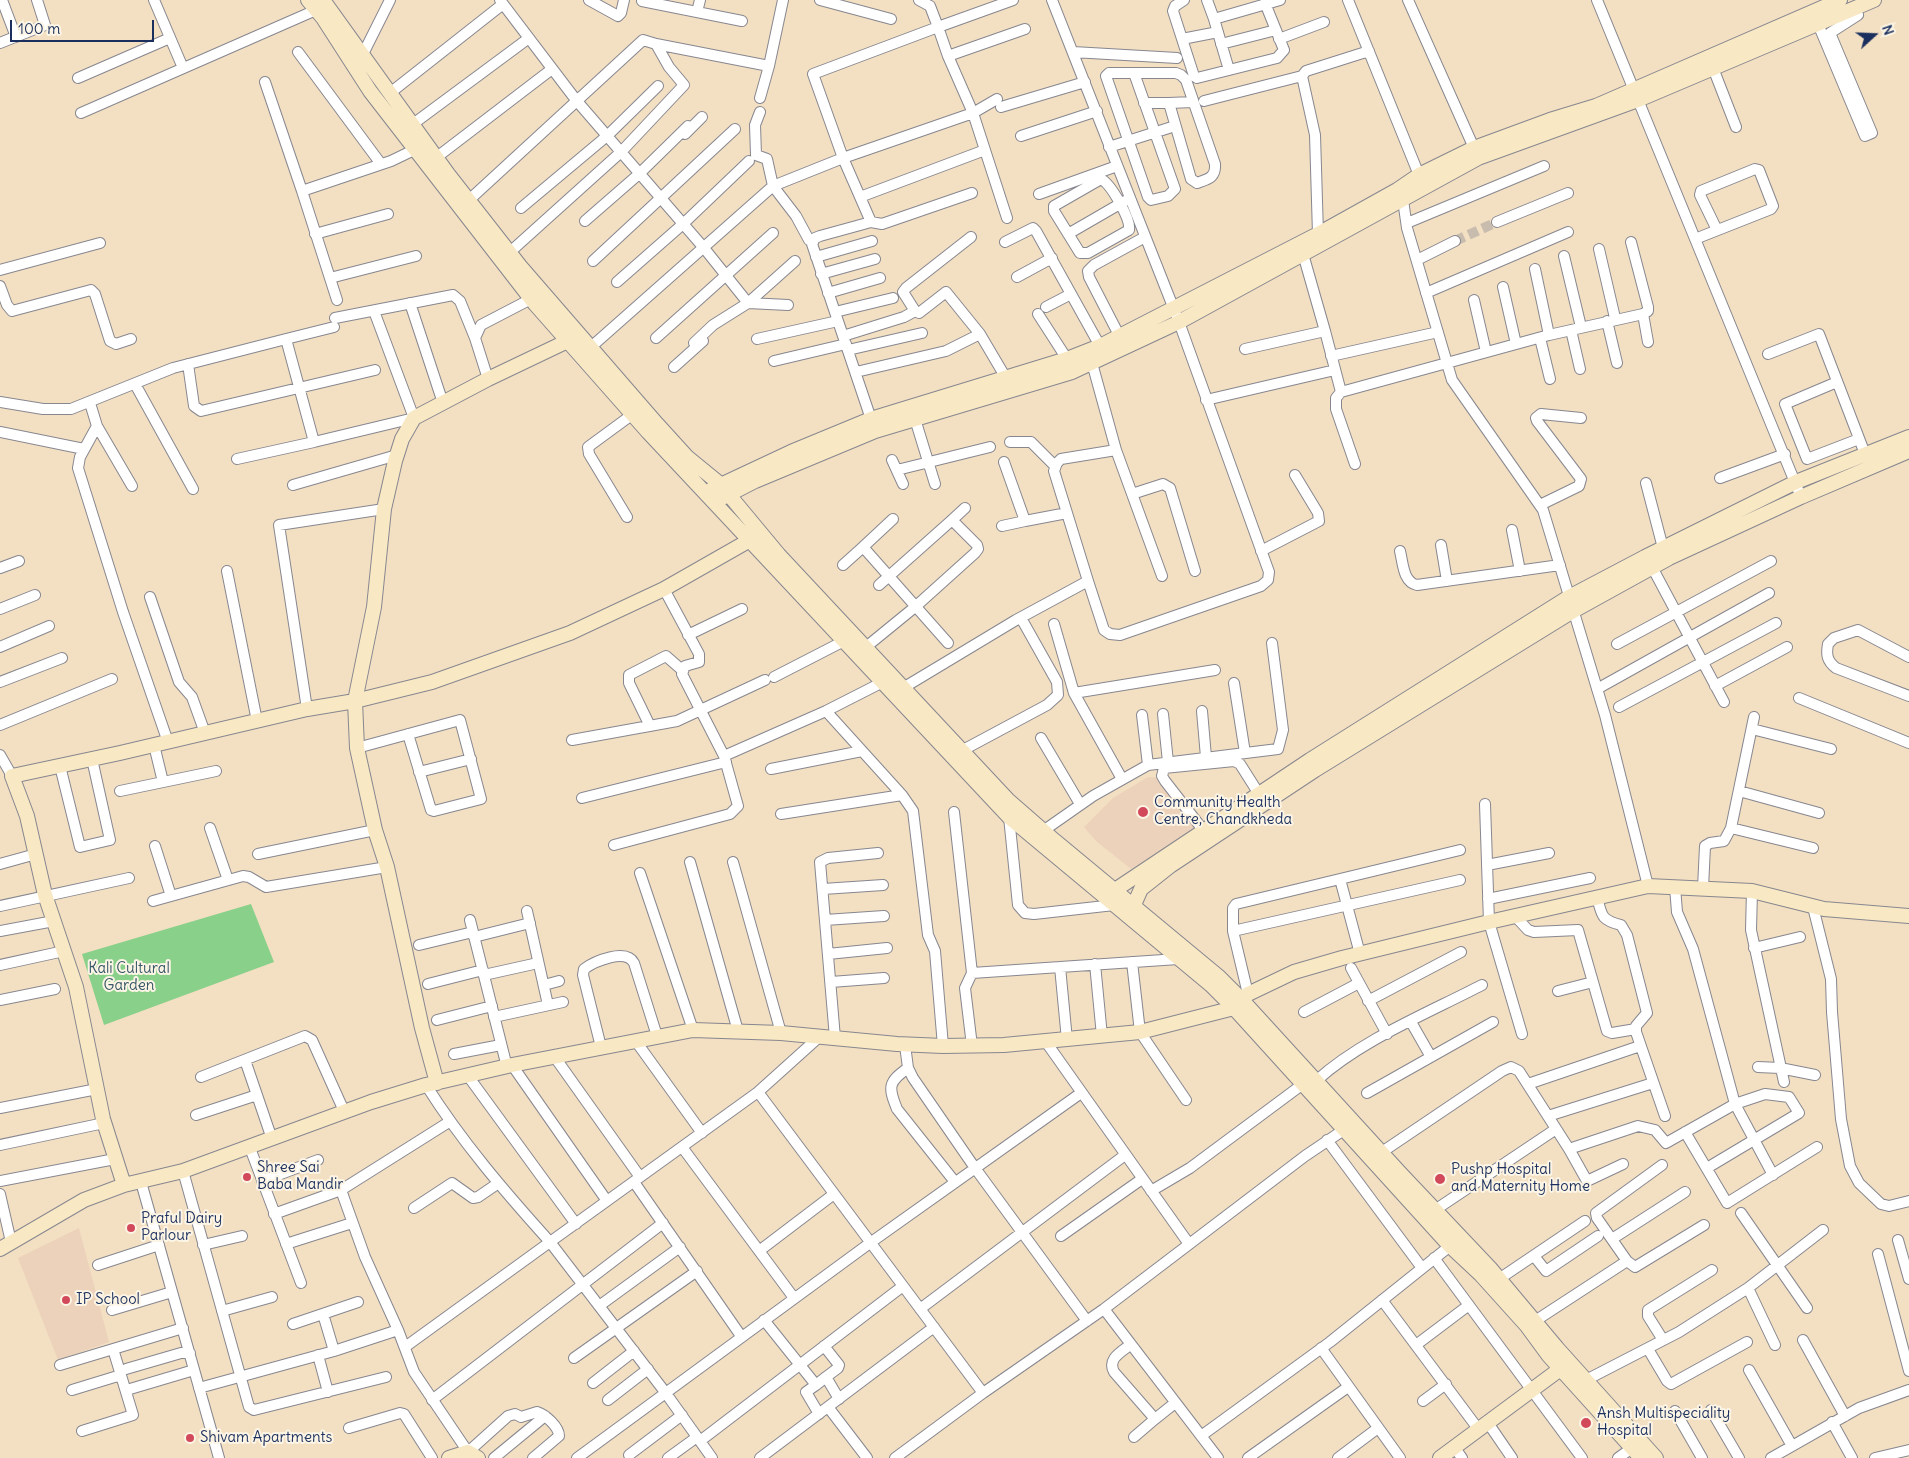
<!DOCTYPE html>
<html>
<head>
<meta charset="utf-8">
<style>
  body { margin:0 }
  #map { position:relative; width:1909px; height:1458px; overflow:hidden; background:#f3dfc2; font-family:Delius,sans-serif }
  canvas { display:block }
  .north { position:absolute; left:1849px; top:10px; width:50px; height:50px; -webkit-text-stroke:4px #fcf5e5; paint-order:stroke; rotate:70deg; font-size:14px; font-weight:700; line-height:20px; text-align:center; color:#1b2f5e }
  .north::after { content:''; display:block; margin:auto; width:18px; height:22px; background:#1b2f5e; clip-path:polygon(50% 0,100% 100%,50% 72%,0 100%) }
  .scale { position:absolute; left:10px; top:20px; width:144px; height:22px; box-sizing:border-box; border:2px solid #1b2f5e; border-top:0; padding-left:6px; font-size:15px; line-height:18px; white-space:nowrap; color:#1b2f5e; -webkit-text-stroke:4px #fcf5e5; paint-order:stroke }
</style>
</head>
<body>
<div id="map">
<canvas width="1909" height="1458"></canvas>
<div class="north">N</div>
<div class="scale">100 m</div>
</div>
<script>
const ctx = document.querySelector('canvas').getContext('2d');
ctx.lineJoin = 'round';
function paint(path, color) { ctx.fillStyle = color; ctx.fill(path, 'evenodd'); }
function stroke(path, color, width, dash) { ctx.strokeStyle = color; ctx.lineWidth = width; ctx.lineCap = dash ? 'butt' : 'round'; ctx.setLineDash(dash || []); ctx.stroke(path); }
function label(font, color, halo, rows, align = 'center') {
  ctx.font = font + ' Delius,sans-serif'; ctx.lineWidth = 4; ctx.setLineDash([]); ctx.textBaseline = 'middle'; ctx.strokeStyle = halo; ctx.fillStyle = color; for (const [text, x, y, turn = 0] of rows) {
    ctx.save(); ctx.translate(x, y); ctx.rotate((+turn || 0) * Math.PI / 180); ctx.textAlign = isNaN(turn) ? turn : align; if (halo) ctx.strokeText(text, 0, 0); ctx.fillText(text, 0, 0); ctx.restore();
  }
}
paint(new Path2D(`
  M1148,777l23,2 25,53 -65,37 -35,-28 -12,-14 29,-29z
  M79,1228l30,114 -51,18 -40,-102z`), '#ecd2ba');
paint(new Path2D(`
  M251,904l23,58 -170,63 -22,-71z`), '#89d08a');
stroke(new Path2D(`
  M1455,241l42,-19`), '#c8bcae', 10, [10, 5]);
const street = new Path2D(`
  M2,0l14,37
  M154,0l29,68
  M500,0l76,100 128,148 44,55 47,-42
  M589,0l29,16 3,-3 3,-13
  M820,0l71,19
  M919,0l11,6 8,21 75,-27
  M1184,0l-9,6 -2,5 21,65 3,2 80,-20 7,-8 -19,-47
  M1207,0l7,19
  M1348,0l71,175
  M1408,0l66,148
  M1597,0l204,497
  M642,1l100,20
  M697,12l3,-12
  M1818,24l47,112 7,-3 -42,-100 28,-18 -3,-7
  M1182,39l36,-7
  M1279,39l45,-17
  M0,43l45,-18 -8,-25
  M656,44l113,22
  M1221,44l55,-14
  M298,52l83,112
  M1073,52l104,6
  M363,54l27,-54
  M1713,68l23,59
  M1229,70l-15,-51 66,-19
  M1134,73l41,116 -7,7 -17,4 -3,-3 -42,-121 3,-3h67l5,2 5,5 29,84c1,14 -7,15 -18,19l-6,-4 -22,-76 24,-1
  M78,78l92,-40
  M265,82l37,109
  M390,93l113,-89
  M760,98l9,-32 14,-66
  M997,99l-24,14 -25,-57 77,-27
  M1204,101l98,-25
  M1144,103h25
  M1001,107l84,-25
  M760,112l-5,13 1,30 11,4 6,27 23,30 13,24
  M81,113l235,-103
  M413,124l116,-86
  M685,134l17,-17
  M1021,136l76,-25
  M1109,147l66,-21
  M437,157l115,-88
  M1101,179c10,5 30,40 28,51l-41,23h-8l-26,-42v-5z
  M1402,193l5,35 45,152 91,130 62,205 43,171
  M1039,194l78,-28
  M860,197l125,-47
  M469,200l174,-160 13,4 13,23 15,18 -63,67 -111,100
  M521,208l86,-72 51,-50
  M585,221l54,-47 49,-48
  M871,222l11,2 90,-31
  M1497,222l71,-29
  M1407,223l137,-57
  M315,234l73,-20
  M1068,234l57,-33
  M1318,234l-3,-99 -13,-59 4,-5 63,-20
  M971,237l-65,51 -3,4 12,19 4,2 27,-21 34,42 26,44
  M1695,239l76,-30 2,-3 -14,-36 -4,-1 -54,22 -1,4 17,35
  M1005,242l28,-14 3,3 64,115
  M1599,249l16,69
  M1303,254l22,77
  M1564,256l17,71
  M816,257l56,-16
  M1417,260l38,-19
  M593,261l142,-132
  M1535,269l14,66
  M0,270l100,-27
  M821,274l54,-15
  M1017,277l35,-19
  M330,278l86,-22
  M617,282l66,-58 66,-63
  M0,286l7,19 5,6 79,-21 4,4 15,47 6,3 15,-5
  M1503,287l13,57
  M828,293l52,-15
  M1426,293l142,-61
  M337,300l-35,-109 89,-30 25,-12
  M1474,300l12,52
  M410,303l33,100
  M1046,307l25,-13
  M835,312l58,-14
  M1038,314l29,45
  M1643,314l5,28
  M335,318l118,-23 7,6 15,37
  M1607,321l10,42
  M334,327l-48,12 28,103 100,-24 -40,-107
  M1571,330l9,39
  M843,336l61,-19 11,-6
  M1120,337l-31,-60 -1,-6 6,-6 51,-28
  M656,338l117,-105
  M1540,338l10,41
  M757,339l81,-18
  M694,343l19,-18 35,-22 40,2
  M591,347l182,-161 70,-28 -30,-84 125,-47 10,29
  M1245,349l80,-18 16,61 208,-57 94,-21 5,-3v-4l-17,-65
  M848,350l74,-17
  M1768,354l51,-20 46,120
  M1331,356l107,-24
  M774,361l72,-17
  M188,364l6,42 7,5 174,-41
  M674,367l29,-26
  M856,372l90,-21 34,-17
  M488,379l-13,-41 6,-13 50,-26
  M1837,382l-52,22 22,55 52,-20
  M135,384l58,105
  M1341,392l-5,6v11l19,55
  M1206,400l129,-30
  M0,402l43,7h28l102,-41 113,-29
  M90,403l7,23 -17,31 -2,11 45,144 45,130
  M871,419l-59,-175 3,-6 5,-2 51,-14 -28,-64 130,-45 34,105
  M915,419l20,65
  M97,426l35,60
  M0,432l84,17
  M1010,442h21l24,24
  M1116,450l46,126
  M237,459l77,-17
  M892,460l11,24
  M1004,462l21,59 42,-8
  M897,470l93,-23
  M1720,478l65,-24
  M1646,483l17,65
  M293,485l104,-30
  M1132,494l31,-10 7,4 25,83
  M1540,505l39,-19 2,-7 -44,-58 -1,-3 5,-4 40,4
  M627,517l-38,-63 -1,-7 45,-33
  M893,519l-30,28 85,96
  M952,520l13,-12
  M1002,526l23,-5
  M1512,530l8,41
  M1441,545l6,36
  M1261,551l58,-30 -1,-8 -23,-38
  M1400,551c3,12 3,31 17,34l143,-20
  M843,565l20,-18
  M1652,567l72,135
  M0,568l19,-7
  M227,571l30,150
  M1088,581l-34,-110 3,-8 4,-4 55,-9 -24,-87
  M664,589l35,65v8l-14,4 -3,8 42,82
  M150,597l29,85 13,15 13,36
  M0,609l35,-14
  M1054,624l20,69 48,86
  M688,635l54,-26
  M1617,644l154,-83
  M0,647l49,-21
  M866,647l49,-40 60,-54 3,-4 -1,-4 -25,-25 -73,65
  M1909,657l-51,-27 -24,8 -6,6c-2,11 -1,17 8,24l73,28
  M774,677l70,-36
  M0,682l62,-24
  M1234,683l11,70
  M1715,686l72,-39
  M903,688l113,-68 72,-39 16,49 6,4 10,1 141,-49 7,-6 1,-8 -90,-250 -127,-322
  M1597,689l172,-96
  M1074,693l141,-23
  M1799,698l110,45
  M1619,707l157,-84
  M307,709l-28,-184 105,-16
  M826,711l76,84 11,16 15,124 7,16 8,95
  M1202,711l4,46
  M1163,714l5,48
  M1142,715l6,50
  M0,725l112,-46
  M650,726l-21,-43v-8l37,-19 16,14
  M1752,729l79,20
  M1041,738l39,66
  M572,740l105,-19 88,-41
  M154,745l9,37
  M357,748l103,-28 21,79 -47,12 -3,-1 -23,-76
  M963,750l84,-45 11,-10 -1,-13 -36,-64
  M0,755l12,21
  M60,766l20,81 30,-7 -18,-81
  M771,769l91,-18
  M419,772l52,-13
  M120,791l96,-20
  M1739,791l80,22
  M582,798l144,-36
  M1485,804l4,118 33,112
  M954,812l18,161 206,-14
  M781,814l121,-19
  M1009,817l9,88 7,8 9,1 80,-9
  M210,828l18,52
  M1731,828l82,20
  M1043,831l50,-35 55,-31 130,-16 5,-19 -11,-87
  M1204,831l-39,-50 -3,-5 2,-8 70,-7 6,3 19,30
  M614,845l116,-31 8,-8 -14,-50 102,-45 57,-29
  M155,846l16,50
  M258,854l117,-24
  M690,862l48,169
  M733,862l48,171
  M0,864l36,-10
  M1487,865l62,-12
  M640,873l53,157
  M1675,887l2,25 16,37 42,155 38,71
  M1703,888l2,-42 5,-3 14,-2 7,-13 23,-111
  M823,889l60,-4
  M1752,891l-1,39 33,152
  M1597,897c5,19 4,23 24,28l6,10 20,78 -11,13v6l29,84
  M1488,899l102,-21
  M153,901l90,-25 6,1 17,10 121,-20
  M0,906l129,-28
  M1813,907l18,72 1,33 9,107 9,47 9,17 22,21 8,2 20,-5
  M527,911l21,94
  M1515,916l13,14 6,2 44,-2 29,101 5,2 24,-4
  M470,920l37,147
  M825,920l59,-4
  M0,931l54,-10
  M1233,931v-23l3,-4 104,-25
  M474,937l56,-14
  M419,945l54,-13
  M1754,948l46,-11
  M828,954l59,-6
  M1360,954l-20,-75 120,-29
  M1132,962l8,70 46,68
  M1095,964l7,72
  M0,965l64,-14
  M1060,967l7,73
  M1351,968l36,66
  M484,975l54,-12
  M831,982l53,-4
  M428,984l55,-14
  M544,985l15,-4
  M1558,991l35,-9
  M1248,994l-15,-63 227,-51
  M0,1000l55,-11
  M1368,1001l93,-49
  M1304,1012l55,-29
  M494,1017l69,-15
  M437,1020l55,-14
  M1411,1022l20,35
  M818,1038l-60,54 225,301
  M835,1038l-15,-176 8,-4 50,-5
  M635,1040l67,93
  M1046,1042l143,202
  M905,1045l3,23 5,10 62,90 112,153
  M972,1046l-7,-58 7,-15
  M601,1047l-18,-72 1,-6c11,-8 42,-21 50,-6l23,73
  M454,1054l47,-9
  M554,1056l86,121
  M245,1060l27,79
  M512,1065l95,136
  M1758,1067l22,1 35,7
  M908,1068c-20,14 -20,19 -11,41l58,73
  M468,1076l108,148
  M201,1077l104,-41 7,4 32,71
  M1316,1081c45,-41 112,-68 166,-96
  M1528,1084l112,-38
  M426,1085c36,57 79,107 124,157l208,-150
  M1367,1093l126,-71
  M0,1108l97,-19
  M196,1115l61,-20
  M1548,1116l105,-33
  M1685,1132l42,71 90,-56
  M1327,1140l95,128
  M0,1145l104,-22
  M682,1147l112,151
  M250,1148l51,135
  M1569,1149l18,32 36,-17
  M1382,1152l120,-81 9,-4 8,4 50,78 69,-23 17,4 11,13 69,-39 30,-10 24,3 10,16 -92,55
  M183,1171l66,236 5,3 132,-33
  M0,1181l115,-22
  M262,1181l56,-21
  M141,1182l78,276
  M634,1182l107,154
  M341,1190l24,67 33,73 16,42 54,80 40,-36 7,-2 6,3 16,-5c9,3 22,15 22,24l-26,22
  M1151,1191l39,-23 113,-84
  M0,1194l11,48
  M414,1208l38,-25 21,15 5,-1 19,-13
  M1435,1210l121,-81
  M1741,1213l66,95
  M274,1214l67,-24 108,-68
  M1061,1236l81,-57
  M1612,1239l73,-47
  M1898,1240l11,39
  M286,1244l66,-21
  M203,1245l39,-9
  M759,1251l75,-57
  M1878,1254l31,117
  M1534,1256l12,15 52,-35
  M1434,1258l148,200
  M1627,1261l-30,-43 -1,-5 66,-48
  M98,1265l61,-20
  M1499,1279l86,-58
  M1748,1288l27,57
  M1382,1300l97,130
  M599,1306l81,-59
  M920,1309l205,-154
  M1104,1309l114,149
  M112,1310l60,-18
  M222,1311l50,-14
  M323,1314l11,37
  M764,1320l52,65 10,-8 13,22
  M1535,1321l92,-60 8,6 69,-42
  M293,1324l65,-22
  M1663,1340l-15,-24v-6l64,-40
  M1803,1340l42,76
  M1130,1345c-9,7 -23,14 -16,27l41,47 20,-16
  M1416,1345l53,-40
  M824,1346l15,19 -1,3 -12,9
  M405,1347l145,-105 115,150 47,66
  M1321,1348l79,110
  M1648,1349l19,32 4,3 76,-42
  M318,1355l10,37
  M574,1358l123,-87
  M60,1365l123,-37
  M126,1369l55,-16h9
  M1749,1370l43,76
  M1586,1380l93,-48 69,-44 75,-58
  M593,1383l41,-32
  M816,1385l-10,7 13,22
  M199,1388l135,-37 64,-21
  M130,1389l64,-19
  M72,1390l49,-15
  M432,1400l231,-177
  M608,1400l40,-31
  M1423,1401l23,-17
  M828,1407l39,51
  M1711,1410l28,48
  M1675,1411l27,47
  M1832,1422l20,36
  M1488,1423l24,35
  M349,1428l51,-15 4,1 28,44
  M82,1431l51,-16 -20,-66
  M1201,1436l129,-94 120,-96
  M1134,1437l21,-18
  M700,1441l203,-155
  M1455,1448l7,10
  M629,1455l53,-40
  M494,1458l51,-42
  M577,1458l293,-215 211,-150
  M668,1458l29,-21
  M760,1458l174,-131
  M895,1458l88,-65 121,-84 201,-153 43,-29
  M1248,1458l100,-71
  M1338,1458l40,-30
  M1618,1458l14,-10
  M1771,1458l88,-50 50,-18
  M1875,1458l34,-8`);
const secondary = new Path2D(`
  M308,0l15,18 47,73 165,213 113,128 361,385 202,168 23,23 216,238 31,29 46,51 22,30 92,102
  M323,0l125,174 72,92 137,158 30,33 33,27 59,71 229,245 47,41 164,136 23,23 158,173 90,95 67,80 99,110
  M712,489l79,-37 80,-33 196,-60 33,-13 218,-112 79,-44 22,-15 55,-27 76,-28 46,-14 244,-106
  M722,498l33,-17 120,-50 197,-59 107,-50 299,-164 160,-58 236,-100
  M1115,890l195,-130 259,-163 76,-40 151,-75 113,-45
  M1133,907l8,-18 29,-23 145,-96 258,-159 96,-53 132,-61 108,-46
  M437,1083l-15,-55 -35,-161 -12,-37 -18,-82 -2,-47 77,-19 138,-49 94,-44 86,-49
  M124,1185l-21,-66 -27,-132 -31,-92 -18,-79 -15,-40 108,-23 187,-44 48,-8 19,-94 10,-98 11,-48 7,-22 12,-21 74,-39 88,-42
  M0,1249l84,-49 40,-15 59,-14 188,-69 55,-17 86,-20 181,-35 88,3 116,11 46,2 61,-1 136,-13 94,-24 14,-14 46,-22 48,-14 147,-36 159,-36 104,5 72,18 85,7
  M449,1458l19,-6 10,6
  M1440,1458l127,-94`);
stroke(street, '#878790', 12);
stroke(secondary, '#878790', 16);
stroke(street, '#fff', 10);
stroke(secondary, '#f8e8c3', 14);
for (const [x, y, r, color] of [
  [1143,812,6,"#d1495b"],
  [247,1177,5,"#d1495b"],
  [1440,1179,6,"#d1495b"],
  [131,1228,5,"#d1495b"],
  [66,1300,5,"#d1495b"],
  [1586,1423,6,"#d1495b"],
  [190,1438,5,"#d1495b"]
]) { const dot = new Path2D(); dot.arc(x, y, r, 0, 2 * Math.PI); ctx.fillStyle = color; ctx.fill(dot); stroke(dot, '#fcf5e5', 2); }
label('15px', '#1b2f5e', '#fcf5e5', [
  ["Community Health",1154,803],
  ["Centre, Chandkheda",1154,820],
  ["Shree Sai",257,1168],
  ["Baba Mandir",257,1185],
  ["Pushp Hospital",1451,1170],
  ["and Maternity Home",1451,1187],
  ["Praful Dairy",141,1219],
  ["Parlour",141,1236],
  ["IP School",76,1300],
  ["Ansh Multispeciality",1597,1414],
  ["Hospital",1597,1431],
  ["Shivam Apartments",200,1438]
], 'left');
label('15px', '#365769', '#fcf5e5', [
  ["Kali Cultural",129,969],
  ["Garden",129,986]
]);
</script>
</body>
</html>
